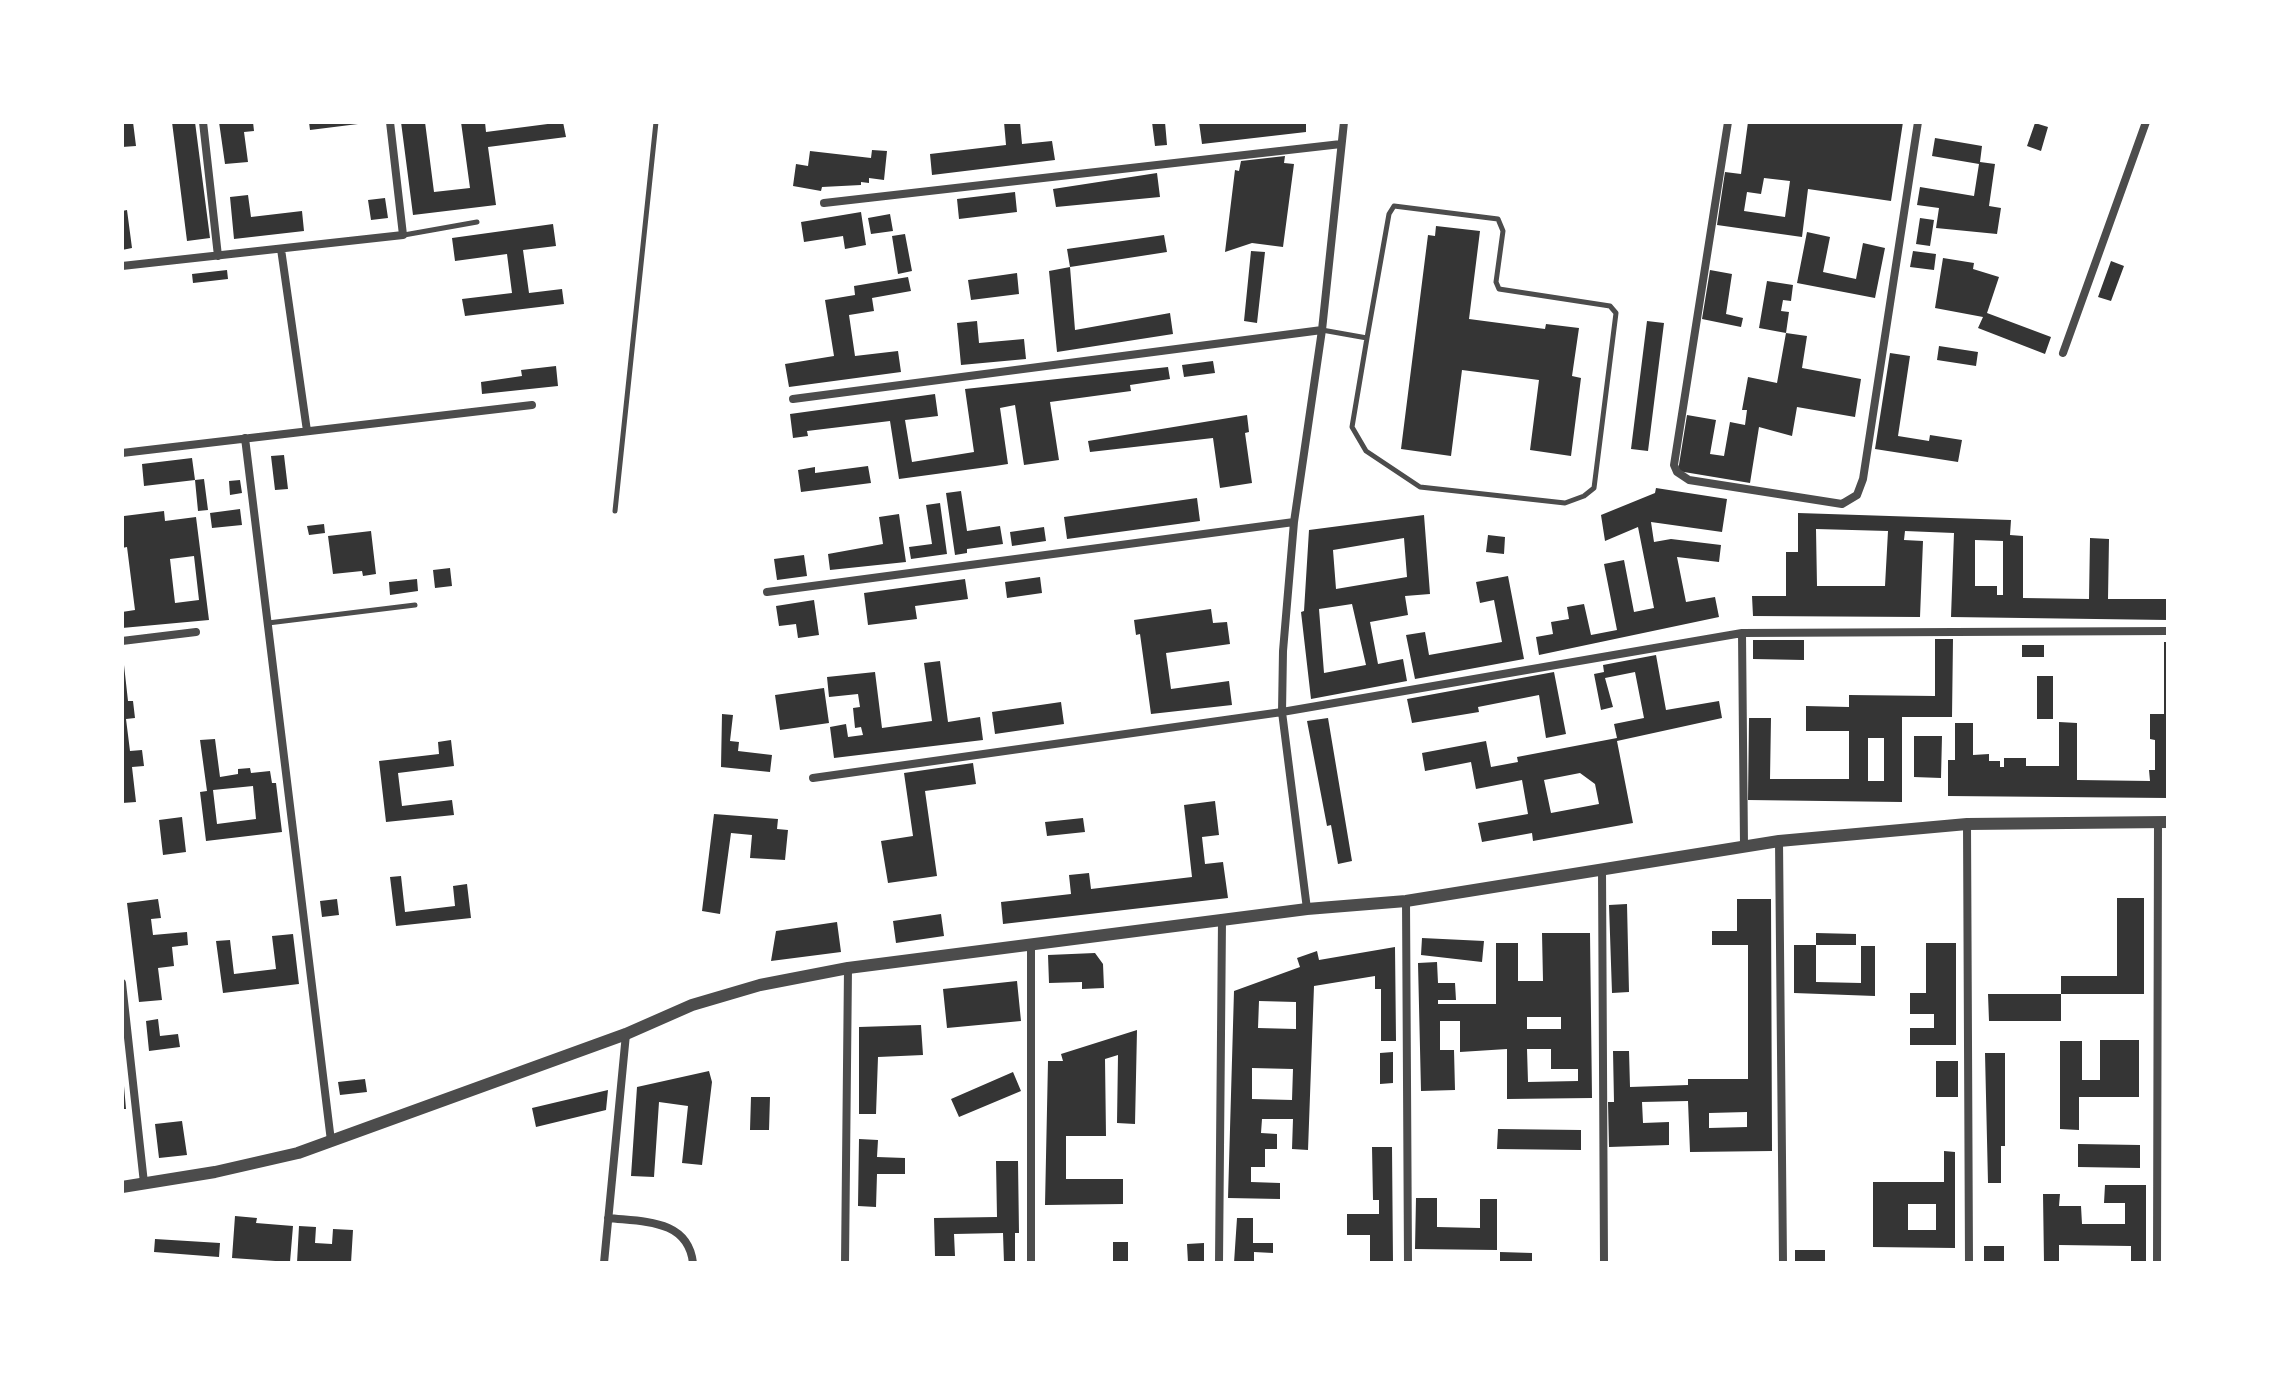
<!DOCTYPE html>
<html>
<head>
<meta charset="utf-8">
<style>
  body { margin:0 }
  #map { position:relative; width:2290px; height:1385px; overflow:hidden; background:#fff; font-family:"Exo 2",sans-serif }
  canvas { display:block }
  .frame { position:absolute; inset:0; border:124px solid #fff; pointer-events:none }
</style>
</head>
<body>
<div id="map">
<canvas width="2290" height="1385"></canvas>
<div class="frame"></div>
</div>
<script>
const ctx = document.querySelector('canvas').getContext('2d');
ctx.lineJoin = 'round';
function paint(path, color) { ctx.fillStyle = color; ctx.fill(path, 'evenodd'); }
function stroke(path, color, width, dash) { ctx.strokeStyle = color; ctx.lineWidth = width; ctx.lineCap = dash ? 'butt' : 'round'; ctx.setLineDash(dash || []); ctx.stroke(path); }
paint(new Path2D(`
  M122,122h11l3,24 -14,1z
  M172,122h23l15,116 -23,3z
  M219,122h34l1,9 -10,1 4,30 -23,2z
  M309,122h49v2l-48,6z
  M401,122h24l9,70 36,-4 -9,-66h24l1,10 77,-10 3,15 -78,10 8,58 -83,10z
  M1004,122h16l2,22 30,-3 3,19 -123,15 -2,-21 76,-9z
  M1152,122h13l2,23 -12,1z
  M1199,122h107v10l-104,12z
  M1748,122h155l-12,79 -83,-12 -6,48 -85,-12 8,-53 16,2zM1764,178l26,3 -5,36 -41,-6 3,-19 14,2z
  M2035,123l13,4 -7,24 -14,-5z
  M1935,138l47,8 -2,16 15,2 -6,42 12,2 -4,26 -61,-6 3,-20 -22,-3 3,-18 54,9 5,-32 -47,-8z
  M872,150l15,1 -3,29 -15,-2v5l-8,-1v3l-39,2 -1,4 -28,-5 3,-22 12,2 2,-15 61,7z
  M1285,156l-1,7 10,1 -11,83 -31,-4 -27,9 10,-82 4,1 2,-10z
  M1157,173l3,24 -104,10 -3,-18z
  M1015,192l2,20 -58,7 -2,-20z
  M248,195l3,22 51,-6 2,20 -70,8 -4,-42z
  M385,198l3,20 -17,2 -3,-20z
  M127,210l5,38 -10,2v-39z
  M861,212l5,33 -21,4 -2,-13 -39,6 -3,-20z
  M890,214l3,17 -22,3 -3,-16z
  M1920,218l14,2 -4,26 -14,-2z
  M553,224l3,22 -33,4 6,43 33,-4 2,15 -99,12 -3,-17 50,-6 -5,-39 -52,7 -3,-23z
  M1436,226l44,5 -11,88 76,10 1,-5 33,4 -7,48 9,2 -10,78 -41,-6 9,-70 -77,-10 -11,86 -50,-7 27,-214 7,1z
  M1807,232l23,5 -7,35 33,7 7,-36 22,5 -10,50 -78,-15z
  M905,234l7,37 -14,3 -6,-38z
  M1164,235l3,17 -97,15 -3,-18z
  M1251,251l14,1 -8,71 -13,-2z
  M1913,251l23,3 -2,16 -24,-3z
  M1943,258l31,5 -1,6 26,8 -12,36 64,24 -6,17 -67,-26 5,-11 -48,-9z
  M2111,261l13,5 -13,35 -13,-4z
  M1070,267l5,63 95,-17 3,21 -116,18 -8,-81z
  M227,270l1,9 -35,4 -1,-9z
  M1710,270l22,4 -6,40 17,4 -2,9 -39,-8z
  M1017,273l2,21 -48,6 -3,-20z
  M908,277l3,14 -39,7 2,13 -25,4 6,41 43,-5 3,21 -112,15 -4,-23 49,-8 -9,-56 30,-5 -1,-9z
  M1767,281l26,4 -2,16 -8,-1 -2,11 8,1 -3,21 21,3 -5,32 59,11 -6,38 -58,-10 -5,29 -33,-9 -9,56 -72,-12 9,-56 29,5 -6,34 14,2 6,-34 15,3 2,-15h-5l6,-33 29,6 9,-50 -27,-5z
  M977,321l2,22 45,-4 2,20 -65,6 -4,-42z
  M1647,321l17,2 -16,128 -17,-2z
  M1939,346l39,6 -2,14 -39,-6z
  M1890,353l20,3 -12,80 31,5 1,-6 32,5 -4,22 -83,-13z
  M1213,361l2,12 -31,4 -2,-12z
  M556,366l2,20 -76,8 -1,-12 41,-6 -1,-6z
  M1168,367l2,12 -40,6 1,6 -81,11 9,58 -35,5 -9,-60 -15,3 8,56 -13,2 -96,13 -9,-58 -83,10 1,5 -15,2 -3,-24 145,-20 3,22 -33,4 7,42 62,-10 -9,-63z
  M1247,415l2,17 -4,1 7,50 -32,5 -7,-50 -123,14 -2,-11z
  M284,455l4,34 -13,1 -4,-34z
  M192,458l3,22 9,-1 4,31 -10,1 -3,-31 -51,6 -2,-22z
  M868,466l3,17 -70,9 -3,-22 17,-3v6z
  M240,480l2,13 -12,2 -1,-14z
  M1656,488l71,11 -5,33 -71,-10 3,20 17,-3 50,6 -2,17 -42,-5 9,45 29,-5 4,20 -180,38 -3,-18 17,-3 -2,-12 18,-3 -2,-12 17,-3 7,31 26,-5 -13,-66 20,-4 10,52 20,-4 -16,-81 -33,14 -4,-26 54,-22z
  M961,491l6,40 33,-5 3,18 -36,5v4l-12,2 -9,-62z
  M1197,498l3,23 -133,18 -3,-22z
  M940,503l7,51 -36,5 -2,-12 23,-3 -6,-39z
  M240,509l2,16 -30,3 -2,-15z
  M164,511l1,10 31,-4 13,103 -87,8v-16l13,-2 -8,-63 -5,1 2,-32zM194,556l5,44 -24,3 -5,-44z
  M1798,513l213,7 -1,15 13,1v62l66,1 1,-61 19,1 -1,60h60v21l-217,-3 3,-84 -49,-2 -1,9 19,1 -3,76 -167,-1 -1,-20h34v-44h12zM1816,529l72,2 -3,55h-68zM1975,540l28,1v54h-6v-9h-22z
  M899,514l7,48 -76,8 -2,-16 55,-10 -4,-27z
  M1424,515l6,79 -25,2 3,19 -38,7 8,42 25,-5 4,22 -96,18 -10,-87 3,-1 5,-81zM1404,538l3,39 -71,12 -3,-39zM1352,604l14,61 -42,8 -5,-64z
  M324,524l1,9 -16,2 -2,-9z
  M1044,527l2,14 -34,5 -2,-14z
  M371,531l5,43 -13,2 -1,-5 -29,3 -5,-38z
  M1488,535l17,2 -1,17 -18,-2z
  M804,555l3,21 -30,4 -3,-21z
  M450,568l2,18 -17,2 -2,-18z
  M1508,576l16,83 -109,20 -9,-44 19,-3 4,23 73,-13 -8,-42 -14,3 -4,-21z
  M1040,577l2,16 -35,5 -2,-16z
  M417,579l1,12 -28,4 -1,-13z
  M965,579l3,20 -53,7 2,13 -49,6 -4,-32z
  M814,600l5,35 -21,3 -2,-14 -17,2 -3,-20z
  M1211,609l2,14 14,-1 3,22 -64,9 5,36 58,-8 3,24 -81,9 -11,-80 -4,1 -2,-15z
  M1935,639h18l-1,78h-50v85l-154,-2 1,-82h22l-1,61h79v-48h-43v-25l43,1v-12l86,1zM1868,738h16v43h-16z
  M1753,640h51v20l-51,-1z
  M2164,642h4v156l-220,-2v-36h7v-37h18v32l16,-1v7h11v6h4v-9h22v8h33v-44l18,1v57l73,1 -1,-11h6v-30l-5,-1v-25h14z
  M2022,645h22v12h-22z
  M1656,655l10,55 53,-9 3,17 -105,23 16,82 -100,18 -1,-8 -50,9 -4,-19 50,-9 -6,-34 -46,9 -5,-27 -46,9 -3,-18 64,-12 5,26 27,-5 -1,-5 100,-19 -3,-14 30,-6 -9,-46 -30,6 8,29 -12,3 -7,-36 10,-2 -1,-7zM1580,773l15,11 4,20 -48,9 -7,-33z
  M940,661l8,61 32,-5 3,23 -149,18 -4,-31 16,-3 2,13 15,-2 -2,-8 -6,1 -2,-20 7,-1 -2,-13 -29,3 -2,-20 48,-5 7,56 50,-7 -8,-58z
  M124,665l4,36h5l2,17 -9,1 4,32 12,-1 2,16 -12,1 4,35 -14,1z
  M1554,672l12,62 -20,4 -7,-43 -61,12 1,5 -67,11 -5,-24z
  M2037,676h16v43h-16z
  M824,688l5,35 -49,7 -5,-35z
  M1061,702l3,22 -69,10 -3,-22z
  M722,714l11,1 -3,26 9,1 -1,9 34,4 -2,17 -49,-5z
  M1328,718l24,143 -14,3 -7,-39 -4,1 -20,-105z
  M1914,736h28l-1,42 -27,-1z
  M215,739l5,38 18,-3v-5l12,-1 1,5 19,-2 2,12h4l6,49 -76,9 -6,-49 7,-1 -7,-51zM253,786l3,33 -39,5 -4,-34z
  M451,740l3,26 -56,7 4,33 50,-6 2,15 -68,7 -7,-61 60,-7 -1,-12z
  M973,763l3,21 -51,7 12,85 -49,7 -7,-42 32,-5 -9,-63z
  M1215,801l4,34 -17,2 3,27 18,-2 5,36 -225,26 -2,-22 70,-8 -2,-19 20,-2 2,16 101,-12 -8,-72z
  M714,814l64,5 -1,10 11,1 -3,30 -35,-2 2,-23 -21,-2 -11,81 -18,-3z
  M182,817l4,35 -23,3 -4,-35z
  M1083,818l2,14 -38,4 -2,-14z
  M401,876l4,36 50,-6 -2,-20 14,-2 4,34 -75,8 -6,-49z
  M2117,898h27v96h-83v-18h56z
  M158,899l3,19 -10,1 2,16 34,-3 1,13 -16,2 2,19 -16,2 4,32 -23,2 -12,-99z
  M337,899l2,16 -17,2 -2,-16z
  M1737,899h34l1,252 -82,1 -2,-51 -46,1 1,21 26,-1v23l-60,2 -1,-45h6l-1,-51h16l1,36 58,-2v-6h60v-134h-36v-14h25zM1747,1112v15l-38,1v-15z
  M1627,904l2,88 -17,1 -3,-88z
  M941,914l3,22 -48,7 -3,-22z
  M837,922l4,30 -70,9 5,-30z
  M1542,933h48l2,165 -85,1v-50l-47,3v-31h-20v29h14l1,40 -34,1 -3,-128 19,-1 1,21h17l1,17h-18v4h58v-61h22v38h25zM1527,1017h34v12h-34zM1527,1049h24v20h27v12l-50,1z
  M1816,933l40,1v11h-40v37l45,1v-37h14v50l-81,-3v-48h22z
  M293,934l6,50 -76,9 -7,-52 14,-1 4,34 42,-5 -4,-33z
  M1422,938l62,3 -2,21 -61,-7z
  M1926,943h30v102h-46v-17h24v-14h-24v-21h16z
  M1395,947l1,94h-15v-52h-6v-13l-61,10 -6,164 -16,-1 1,-30h-31l-1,14 16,1v15h-12v18h-14v15l29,1v16l-52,-1 6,-207 66,-24 -3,-9 20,-7 2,9zM1259,1001l37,1v27l-38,-1zM1252,1068l41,1 -1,31 -40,-1z
  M1095,953l8,11 1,24 -22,1v-7l-33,1 -1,-28z
  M1017,981l4,40 -74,7 -4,-39z
  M1988,994h73v27h-72z
  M158,1019l2,17 18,-2 2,13 -31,4 -3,-30z
  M921,1025l2,30 -45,2 -2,57h-17v-87z
  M1137,1030l-2,94 -18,-1 1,-68 -13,4 1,77h-40v43h57v25l-78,1 3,-144h15l-2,-7z
  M2100,1040h39v57h-60v33l-19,-1v-88h22v39h18z
  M1393,1052v31l-13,1v-31z
  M1985,1053h20v93h-4v37h-13z
  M1936,1061h22v36h-22z
  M709,1071l3,11 -10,83 -20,-2 6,-57 -29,-4 -5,75 -23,-1 6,-89z
  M1013,1072l8,19 -62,26 -8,-18z
  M365,1079l2,13 -27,3 -2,-13z
  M124,1086l2,23h-4v-22z
  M608,1090l-2,20 -70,17 -4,-19z
  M751,1097h19l-1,33h-19z
  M182,1121l5,34 -28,3 -4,-34z
  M1498,1129l83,1v20l-84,-1z
  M859,1139l19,1 -1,17 28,1v16h-28l-1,33 -18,-1z
  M2078,1144l62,1v23l-62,-1z
  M1372,1147h20l1,116h-23v-28h-23v-21h32v-14h-6z
  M1944,1151l11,1v96l-82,-1v-65h71zM1908,1204h28v26h-28z
  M996,1161h22l1,72h-4v30h-11l-1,-30 -49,1 1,22h-20l-1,-38 63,-1z
  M2105,1185h41v78h-15v-17l-72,-1v18h-15l-1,-69h17l-1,12h22l1,18h43v-21h-21z
  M1416,1198h21v29l43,1v-29h17v51l-82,-1z
  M235,1216l22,2 -1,5 37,3 -3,36 -58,-4z
  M1237,1218h16v25h20v10l-19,-1v11h-20z
  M299,1226l17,1 -1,16 17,1 1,-15 20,1 -2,33h-54z
  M155,1239l65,4 -1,14 -65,-5z
  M1113,1242h15v21h-15z
  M1204,1243v20h-16l-1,-19z
  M1984,1246h20v17h-20z
  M1795,1250h30v13h-30z
  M1500,1252l32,1v10h-32z`), '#353535');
stroke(new Path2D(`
  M404,235l73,-13
  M1322,330l45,8 22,-124 5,-8 104,13 5,12 -7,51 3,7 111,17 6,7 -22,175 -10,8 -19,7 -145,-16 -54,-36 -14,-24 15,-89
  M615,511l41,-389
  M268,623l147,-18`), '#4c4c4c', 5);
stroke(new Path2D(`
  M203,122l15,134
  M1728,122l-54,343 3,7 12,8 153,24 15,-9 6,-16 55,-357
  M824,203l517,-59
  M281,249l26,182
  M122,266l281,-31 -13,-113
  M2063,353l83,-231
  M793,399l529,-69
  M245,438l86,703
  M122,453l410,-48
  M767,592l527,-70
  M122,641l74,-9
  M813,778l469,-66 460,-79
  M1967,824l2,439
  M1779,841l4,422
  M1744,846l-2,-213 426,-2
  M1602,870l2,393
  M1406,901l2,362
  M1307,909l-25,-197 1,-61 11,-129 28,-192 22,-208
  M122,983l22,200
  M608,1218c36,4 80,1 85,45
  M604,1263l22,-229
  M845,1263l3,-295
  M1031,1263v-319
  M1219,1263l3,-343
  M2157,1263l1,-441`), '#4c4c4c', 8);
stroke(new Path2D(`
  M122,1187l93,-15 83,-19 328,-119 66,-29 68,-20 88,-17 459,-59 99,-8 373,-60 188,-17 201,-2`), '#4c4c4c', 12);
</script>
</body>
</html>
